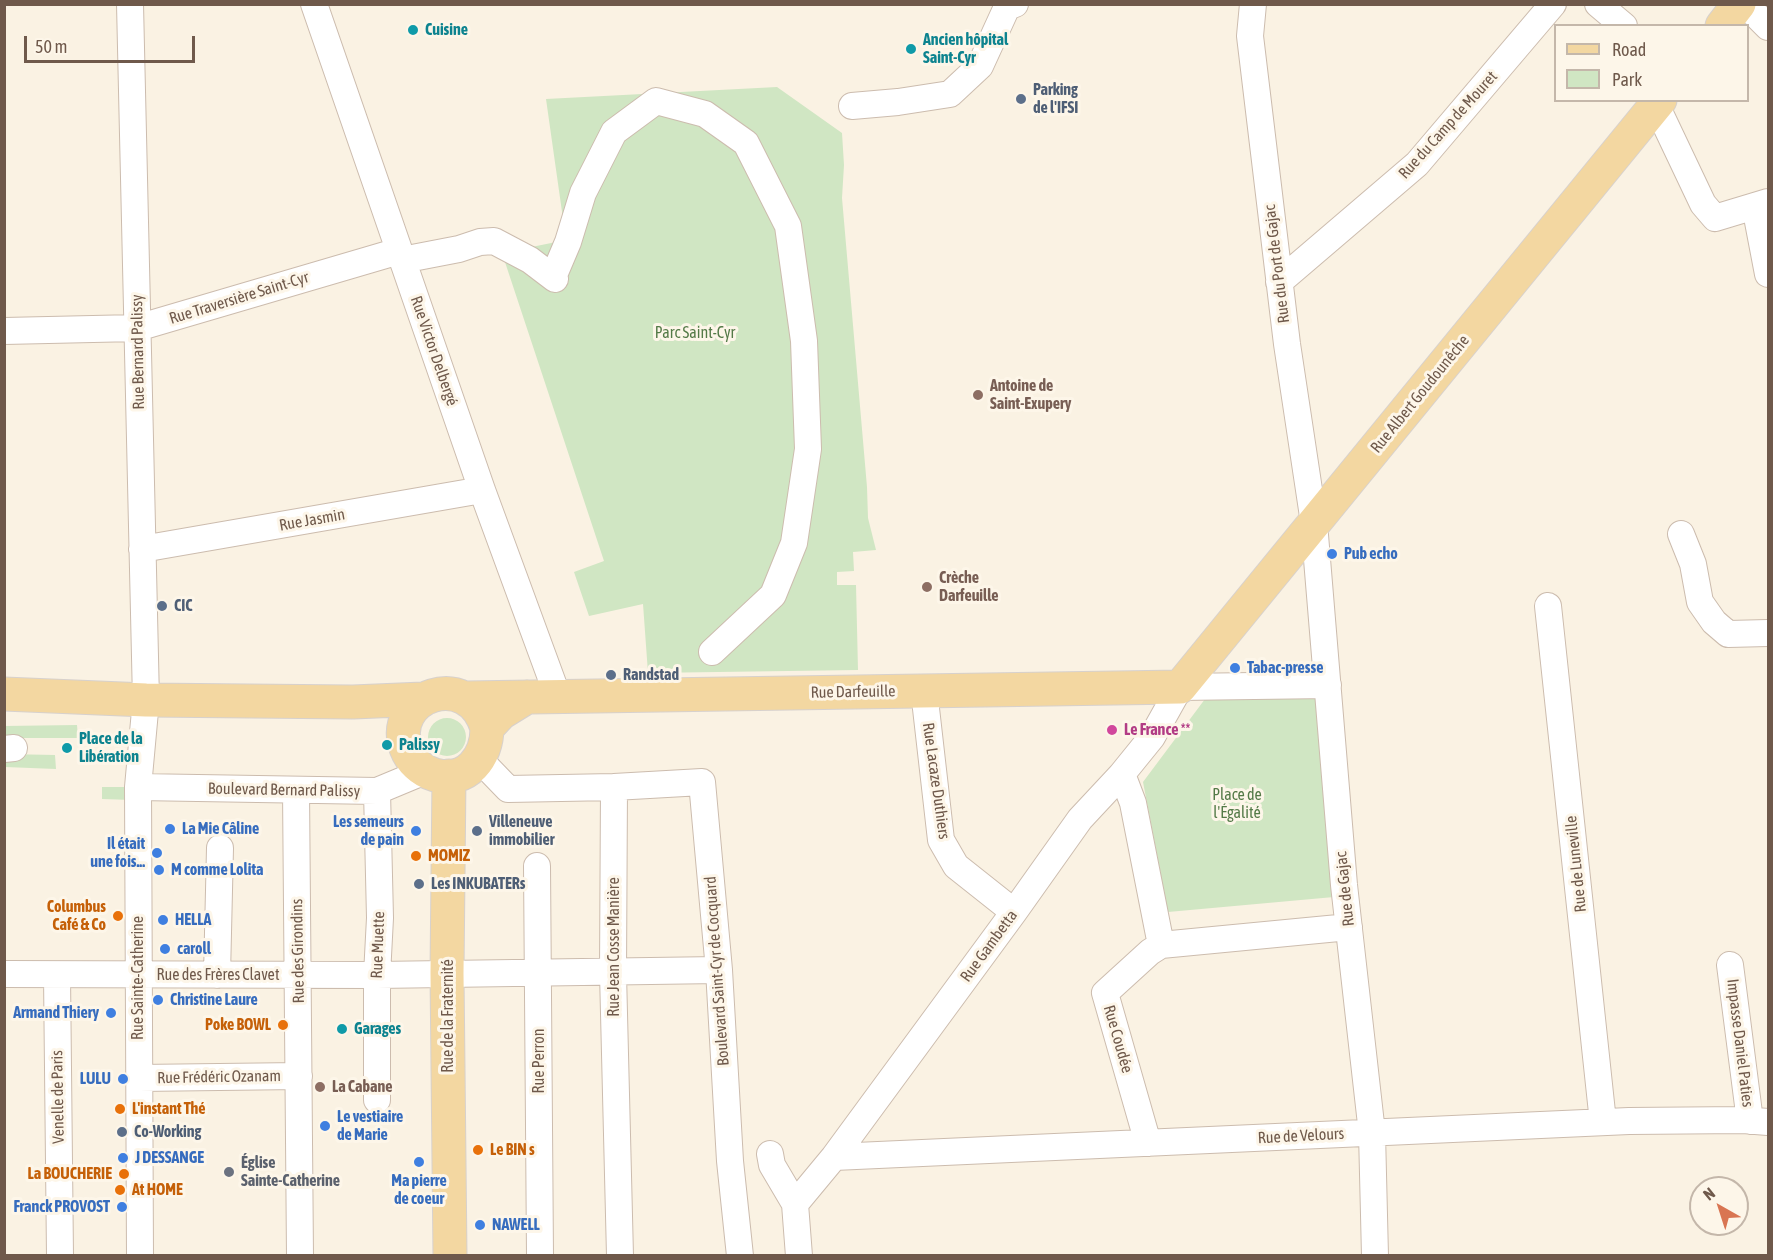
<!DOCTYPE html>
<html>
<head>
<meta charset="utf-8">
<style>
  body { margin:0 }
  #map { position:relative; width:1773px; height:1260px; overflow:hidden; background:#faf2e3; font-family:"Asap Condensed",sans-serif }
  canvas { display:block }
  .frame { position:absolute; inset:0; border:6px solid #6f594b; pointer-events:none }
  .legend { position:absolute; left:1554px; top:24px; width:195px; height:78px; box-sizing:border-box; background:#fdf6e9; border:2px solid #c4b7aa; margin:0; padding:8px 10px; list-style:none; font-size:18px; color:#6f594b }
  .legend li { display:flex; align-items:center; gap:12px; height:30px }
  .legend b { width:30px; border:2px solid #c4b7aa }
  .north { position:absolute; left:1689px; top:1176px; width:60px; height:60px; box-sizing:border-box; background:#fdf6e9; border:2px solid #c4b7aa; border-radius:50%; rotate:321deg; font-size:16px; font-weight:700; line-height:24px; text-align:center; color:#6f594b }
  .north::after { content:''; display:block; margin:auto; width:21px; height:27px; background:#d97552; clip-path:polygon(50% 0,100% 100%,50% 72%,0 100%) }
  .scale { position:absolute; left:24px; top:36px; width:171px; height:27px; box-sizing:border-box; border:3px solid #6f594b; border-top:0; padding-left:8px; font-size:18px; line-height:21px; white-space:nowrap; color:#6f594b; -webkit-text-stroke:4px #fdf6e9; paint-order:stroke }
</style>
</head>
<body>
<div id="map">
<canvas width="1773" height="1260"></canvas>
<div class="frame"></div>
<ul class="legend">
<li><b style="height:8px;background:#f3d7a1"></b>Road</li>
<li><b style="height:16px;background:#d0e6c3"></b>Park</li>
</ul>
<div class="north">N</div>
<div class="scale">50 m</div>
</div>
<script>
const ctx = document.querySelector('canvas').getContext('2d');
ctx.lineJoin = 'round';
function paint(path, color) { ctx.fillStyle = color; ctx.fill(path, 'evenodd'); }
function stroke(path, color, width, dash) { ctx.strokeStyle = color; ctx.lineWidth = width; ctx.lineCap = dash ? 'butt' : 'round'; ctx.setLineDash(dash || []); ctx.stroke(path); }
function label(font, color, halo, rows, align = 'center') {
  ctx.font = font + ' "Asap Condensed",sans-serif'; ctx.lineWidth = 6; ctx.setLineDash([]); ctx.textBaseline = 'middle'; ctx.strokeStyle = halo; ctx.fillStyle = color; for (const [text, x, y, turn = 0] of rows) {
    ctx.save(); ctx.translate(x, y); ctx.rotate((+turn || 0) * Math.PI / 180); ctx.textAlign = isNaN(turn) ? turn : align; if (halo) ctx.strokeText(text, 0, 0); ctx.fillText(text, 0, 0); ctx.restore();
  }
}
paint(new Path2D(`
  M777,87l65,46 2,32 -2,33 25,289 1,31 8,32 -23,2 1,19 -17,1v13h19l2,85 -210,3 -5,-69 -54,12 -15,-44 30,-11 -102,-308 64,-13 -20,-141z
  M1318,691l16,206 -166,15 -25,-130 65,-87z
  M428 737a19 19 0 1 1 38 0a19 19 0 1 1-38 0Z
  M77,725l1,13h-73l-1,-12z
  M5,754l50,1 1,14 -51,-2z
  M102,787h29l1,13 -30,-1z`), '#d0e6c3');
const minor = new Path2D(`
  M130,4l16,696 -8,87 2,469
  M314,4l168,486 76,207
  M1253,4l-3,32 37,308 27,179 30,362 28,248 3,123
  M1598,4l26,22
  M1745,4l23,23
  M1656,105l47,99 12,14 53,-16
  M852,106l46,-4 52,-8 30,-28 27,-59 8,-3
  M1755,206l13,68
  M402,260l57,-11 21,-7 14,-1 36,19 25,19 -1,-4 14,-33 15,-49 31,-61 42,-31 49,13 41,29 42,83 16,115 4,108 -14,94 -21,52 -61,57
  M1279,282l138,-118 136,-160
  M4,331l133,-3 262,-77
  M1681,534l12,30 7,38 14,20 14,12 40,-1
  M142,549l340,-59
  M1548,606l55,516
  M924,691l17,149 15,26 58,46
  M4,749l10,-1
  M479,759l29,30 106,-2 -1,186 7,283
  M1122,774l11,29 28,142
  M138,787l239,4 48,-20
  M614,787l88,-5 17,188 11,191 10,95
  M296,790l4,466
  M377,791l3,127 -3,57v125
  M537,866l3,390
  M1730,965l20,156
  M4,974l373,1 342,-5
  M57,975l3,281
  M217,975l3,-127
  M139,1078l160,-2
  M1148,1143l-43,-150 45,-41 11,-7 188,-18
  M770,1154l2,11 23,39 4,52
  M834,1157l795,-36 114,-1 25,2
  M795,1204l39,-47 180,-245 66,-93 42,-45 30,-37 28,-50 148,-2`);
const major = new Path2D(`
  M1722,26l17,-22
  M4,694l142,6 207,2 70,-3
  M466,698l714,-11 480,-587
  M487,728c-19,-62 -99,-31 -81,20 5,13 15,23 29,27 32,9 52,-18 52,-47l14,-15 26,-16
  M449,776l-2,197 3,283`);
stroke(minor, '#ccbcae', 28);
stroke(major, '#d7d1cd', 35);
stroke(minor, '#fff', 26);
stroke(major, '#f3d7a1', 33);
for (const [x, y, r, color] of [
  [413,30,6,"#0f9aa8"],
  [911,49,6,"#0f9aa8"],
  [1021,99,6,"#5c6f8a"],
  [978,395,6,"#8d6e63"],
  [1332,554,6,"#3f7fe0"],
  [927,587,6,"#8d6e63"],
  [162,606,6,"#5c6f8a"],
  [1235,668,6,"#3f7fe0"],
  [611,675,6,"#5c6f8a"],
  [1112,730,6,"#d1479c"],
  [387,745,6,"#0f9aa8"],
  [67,748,6,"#0f9aa8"],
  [170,829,6,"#3f7fe0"],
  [416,831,6,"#3f7fe0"],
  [477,831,6,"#5c6f8a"],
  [157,853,6,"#3f7fe0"],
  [416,856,6,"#e8710a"],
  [159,870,6,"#3f7fe0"],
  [419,884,6,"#5c6f8a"],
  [118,916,6,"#e8710a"],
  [163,920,6,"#3f7fe0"],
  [165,949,6,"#3f7fe0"],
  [158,1000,6,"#3f7fe0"],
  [111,1013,6,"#3f7fe0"],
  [283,1025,6,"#e8710a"],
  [342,1029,6,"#0f9aa8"],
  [123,1079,6,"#3f7fe0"],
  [320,1087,6,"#8d6e63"],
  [120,1109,6,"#e8710a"],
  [325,1126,6,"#3f7fe0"],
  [122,1132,6,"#5c6f8a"],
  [478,1150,6,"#e8710a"],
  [123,1158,6,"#3f7fe0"],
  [419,1162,6,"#3f7fe0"],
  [229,1172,6,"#6b7280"],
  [124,1174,6,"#e8710a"],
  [120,1190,6,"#e8710a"],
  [122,1207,6,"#3f7fe0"],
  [480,1225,6,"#3f7fe0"]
]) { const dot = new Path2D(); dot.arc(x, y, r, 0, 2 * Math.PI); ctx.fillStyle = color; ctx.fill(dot); stroke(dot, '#fdf6e9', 2); }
label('bold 16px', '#0d838f', '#fdf6e9', [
  ["Cuisine",425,30],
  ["Ancien hôpital",923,40],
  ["Saint-Cyr",923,58],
  ["Place de la",79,739],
  ["Libération",79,757],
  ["Palissy",399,745],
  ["Garages",354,1029]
], 'left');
label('bold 16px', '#4e5e75', '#fdf6e9', [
  ["Parking",1033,90],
  ["de l'IFSI",1033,108],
  ["CIC",174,606],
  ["Randstad",623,675],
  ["Villeneuve",489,822],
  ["immobilier",489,840],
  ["Les INKUBATERs",431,884],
  ["Co-Working",134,1132]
], 'left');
label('16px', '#6f594b', '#fdf6e9', [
  ["Rue du Camp de Mouret",1448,125,-48],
  ["Rue du Port de Gajac",1277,264,-97],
  ["Rue Traversière Saint-Cyr",239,298,-17],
  ["Rue Victor Delbergé",434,351,71],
  ["Rue Bernard Palissy",138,352,-91],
  ["Rue Albert Goudounêche",1420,394,-51],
  ["Rue Jasmin",312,520,-10],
  ["Rue Darfeuille",853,692,-1],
  ["Rue Lacaze Duthiers",936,781,82],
  ["Boulevard Bernard Palissy",284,790,1],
  ["Rue de Luneville",1576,864,-96],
  ["Rue de Gajac",1345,889,-96],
  ["Rue Muette",378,945,-88],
  ["Rue Gambetta",989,946,-54],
  ["Rue Jean Cosse Manière",614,947,-90],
  ["Rue des Girondins",298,951,-91],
  ["Boulevard Saint-Cyr de Cocquard",717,971,-94],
  ["Rue des Frères Clavet",218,975],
  ["Rue Sainte-Catherine",138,978,-90],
  ["Rue de la Fraternité",448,1016,-90],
  ["Rue Coudée",1118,1039,74],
  ["Impasse Daniel Paties",1740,1043,83],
  ["Rue Perron",539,1061,-90],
  ["Rue Frédéric Ozanam",219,1077,-1],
  ["Venelle de Paris",58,1097,-91],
  ["Rue de Velours",1301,1136,-3]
]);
label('16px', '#547a47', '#fdf6e9', [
  ["Parc Saint-Cyr",695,333],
  ["Place de",1237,795],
  ["l'Égalité",1237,813]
]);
label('bold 16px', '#785e54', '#fdf6e9', [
  ["Antoine de",990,386],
  ["Saint-Exupery",990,404],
  ["Crèche",939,578],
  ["Darfeuille",939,596],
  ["La Cabane",332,1087]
], 'left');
label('bold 16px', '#366cbe', '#fdf6e9', [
  ["Pub echo",1344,554],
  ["Tabac-presse",1247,668],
  ["Les semeurs",404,822,"right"],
  ["de pain",404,840,"right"],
  ["La Mie Câline",182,829],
  ["Il était",145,844,"right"],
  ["une fois...",145,862,"right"],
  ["M comme Lolita",171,870],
  ["HELLA",175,920],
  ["caroll",177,949],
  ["Christine Laure",170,1000],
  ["Armand Thiery",99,1013,"right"],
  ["LULU",111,1079,"right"],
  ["Le vestiaire",337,1117],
  ["de Marie",337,1135],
  ["J DESSANGE",135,1158],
  ["Ma pierre",419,1181,"center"],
  ["de coeur",419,1199,"center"],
  ["Franck PROVOST",110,1207,"right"],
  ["NAWELL",492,1225]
], 'left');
label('bold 16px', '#b23c85', '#fdf6e9', [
  ["Le France **",1124,730]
], 'left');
label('bold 16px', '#c56008', '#fdf6e9', [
  ["MOMIZ",428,856],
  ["Columbus",106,907,"right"],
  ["Café & Co",106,925,"right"],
  ["Poke BOWL",271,1025,"right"],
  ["L'instant Thé",132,1109],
  ["Le BIN s",490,1150],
  ["La BOUCHERIE",112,1174,"right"],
  ["At HOME",132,1190]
], 'left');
label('bold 16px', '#5b616d', '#fdf6e9', [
  ["Église",241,1163],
  ["Sainte-Catherine",241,1181]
], 'left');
</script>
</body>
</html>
